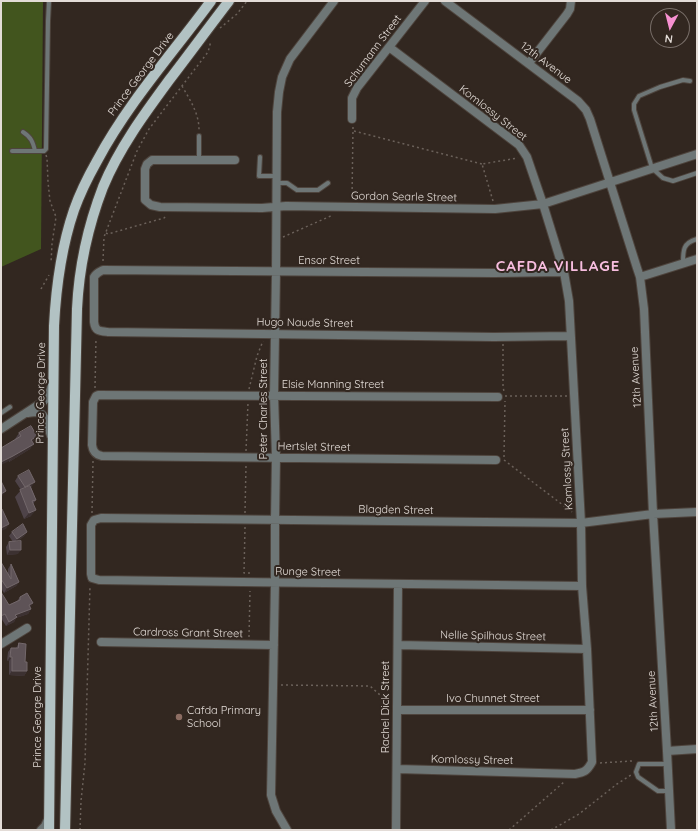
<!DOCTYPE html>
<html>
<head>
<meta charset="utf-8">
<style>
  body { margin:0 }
  #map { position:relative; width:698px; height:831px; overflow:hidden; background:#322720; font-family:Quicksand,sans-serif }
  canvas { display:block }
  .frame { position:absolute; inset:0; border:2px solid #e3dcd7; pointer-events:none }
  .north { position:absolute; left:650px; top:8px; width:40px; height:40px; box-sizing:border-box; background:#322720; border:1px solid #796f69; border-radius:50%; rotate:187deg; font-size:11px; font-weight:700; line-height:16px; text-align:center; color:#e3dcd7 }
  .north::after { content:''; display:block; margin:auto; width:14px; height:18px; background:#f690d0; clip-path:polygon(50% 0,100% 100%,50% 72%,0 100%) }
</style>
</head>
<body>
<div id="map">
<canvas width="698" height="831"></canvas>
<div class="frame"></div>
<div class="north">N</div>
</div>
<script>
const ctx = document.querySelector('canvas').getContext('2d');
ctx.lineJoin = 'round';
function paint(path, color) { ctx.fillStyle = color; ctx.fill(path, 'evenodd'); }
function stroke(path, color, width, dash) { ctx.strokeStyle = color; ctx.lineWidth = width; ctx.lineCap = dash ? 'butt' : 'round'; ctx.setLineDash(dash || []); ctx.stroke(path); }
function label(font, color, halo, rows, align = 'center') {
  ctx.font = font + ' Quicksand,sans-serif'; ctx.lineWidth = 4; ctx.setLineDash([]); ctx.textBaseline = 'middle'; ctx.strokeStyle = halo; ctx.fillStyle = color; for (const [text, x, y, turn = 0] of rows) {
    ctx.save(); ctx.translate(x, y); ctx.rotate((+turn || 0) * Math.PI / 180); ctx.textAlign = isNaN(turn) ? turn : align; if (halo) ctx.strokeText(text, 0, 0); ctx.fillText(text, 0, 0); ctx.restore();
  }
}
paint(new Path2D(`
  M1,1h42l-2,248 -40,18z`), '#42551e');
const lane = new Path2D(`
  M690,81l-7,-1 -23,7 -21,9 -5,8v6l18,58 11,10 10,3 24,-8
  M23,132c8,5 10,10 12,19
  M12,151h32l2,-2 2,-128 1,-20
  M260,157l-1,19h17
  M199,160v-24
  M277,183h10l10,7h21l10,-7
  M683,263c0,-13 0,-20 14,-24
  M1,413l9,-6
  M668,764h-29l-3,8 2,5 20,14h11`);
const street = new Path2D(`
  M445,1l133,100 8,9 4,9 47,149 3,9 4,32 9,205 14,237 4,79
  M389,47l130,98 8,12 16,47 21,68 5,29 12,222 1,63 5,63 5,113c-5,9 -7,10 -17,12l-178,-5
  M529,63l38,-49 3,-5 1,-8
  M352,119v-21l5,-10 68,-87
  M235,160h-83l-5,4 -2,5v31l6,5 9,2 102,1 24,-2 209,3 48,-5 154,-50
  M564,272l-69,1 -392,-3c-4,2 -7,3 -9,7v45c1,9 5,9 14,10l386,5 76,-1
  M640,277l57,-18
  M26,413c3,0 7,-1 10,-1 11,1 12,15 15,24
  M1,429l43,-28 4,-4 4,-12
  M496,460l-394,-4c-6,-1 -9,-4 -10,-11l1,-43 3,-6 2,-1 400,2
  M582,586c-161,-1 -322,-4 -483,-6l-7,-2 -1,-4v-49l3,-5 7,-2 480,5 72,-9 44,-2
  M101,642l173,3
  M1,644l26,-16
  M398,645l189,4
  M397,710h193
  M667,751l30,-2
  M41,830l4,-4 4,-9
  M287,830l-11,-19 -5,-16 4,-213v-62l1,-63 -2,-62 2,-123 1,-160 2,-20 3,-15 8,-18 44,-58
  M396,830l2,-245`);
const primary = new Path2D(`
  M49,830l5,-504c2,-39 7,-78 20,-116 6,-17 14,-33 23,-49 31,-58 75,-107 114,-160
  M65,830l12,-521c2,-42 11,-83 26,-122 16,-39 42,-74 67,-108 20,-26 39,-52 59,-78`);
stroke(lane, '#4e443d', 6);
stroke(street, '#4e443d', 10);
stroke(primary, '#4e443d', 12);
stroke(new Path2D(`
  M220,28l17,-14 10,-13
  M182,86c8,14 17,27 17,44
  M354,131l128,33
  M46,155l1,3 1,24 2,19 6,16 -4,27 -1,19
  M352,199l1,-72
  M493,201l-11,-37 36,-6
  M106,233l2,1 56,-16 3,-3
  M283,237l50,-22
  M103,261l1,-24 33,-86 12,-22 59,-77 3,-11
  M41,289l8,-14
  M503,344v42l1,6
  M95,388l1,-50
  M249,389l8,-33 6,-15
  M505,396h62
  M246,451l2,-48
  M504,457l1,-56
  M504,460l68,52
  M92,513l1,-52
  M245,513l1,-48
  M245,527l-1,46h6v2
  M249,637l1,-46
  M281,685l89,1 19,17
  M600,763l31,-2 3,1
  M80,830l1,-29 4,-38 5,-177
  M509,830l55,-48
  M551,830l28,-16 38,-30 14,-9`), '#6b615a', 1.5, [2, 3]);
stroke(lane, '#6e7676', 4);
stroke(street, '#6e7676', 8);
stroke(primary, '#b2c2c3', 10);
paint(new Path2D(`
  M19,433l14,9 -3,7 -21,13v-1l7,-21 -1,-1z
  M18,476l14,10 -1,1 5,13 -3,4 -2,12 -7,3 -9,-22 6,-7 -6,-9z
  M12,532h15l-3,4 -7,6 1,12 -11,1 -1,-8 3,-5h4l-4,-6z
  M1,562l7,12v-5l3,-5 8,18 -3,4 -12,7 -3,-5z
  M20,597l11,12 -3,5 -12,4 -2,4 -8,4 -5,-8 8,-13 8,-4z
  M19,643l8,28 -3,5 -15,-1v-14h-2l1,-9 3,-4h5z`), '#4e4348');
paint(new Path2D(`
  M37,436l-4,6 -2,-2z
  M34,444l-4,5 -21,13 4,-6z
  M13,456l-4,5 -8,4v-3z
  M35,482l-3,4 -10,6 3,-5z
  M6,491l-4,5 -1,1v-3z
  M36,510l-5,6 -7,3 5,-6z
  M9,524l-3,5 -5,2v-3z
  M27,532l-3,4 -10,8 3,-5z
  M10,550h11l-3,4 -11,1z
  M19,582l-3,4 -12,7 3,-5z
  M33,603l-3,5 -4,1 3,-4z
  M31,609l-3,5 -12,4 -2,4 -8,4 9,-11z
  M10,657h2l-3,4h-2z
  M12,671h15l-3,5 -15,-1z`), '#3c3131');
const building = new Path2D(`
  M31,426l6,10 -6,4 3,4 -21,12 -12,6v-14l20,-12 -2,-3z
  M29,470l6,12 -10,5 -7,-11z
  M1,481l5,10 -5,3z
  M30,486l6,14 -4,1 4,9 -7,3 -9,-23z
  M1,509h1l7,15 -8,4z
  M23,524l4,8 -10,7 -5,-7z
  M21,541v9h-11l-1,-8z
  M1,562l10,17v-15l8,18 -12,6 -6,-9z
  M1,592l8,13 11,-5v-3l7,-4 6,10 -4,2 2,4 -16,6 2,2 -8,5 -4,-8 -4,2z
  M19,643l7,1 -1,18h2v9h-15v-14h-2l1,-9h7z`);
paint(building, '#5e5357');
stroke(building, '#73686b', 1);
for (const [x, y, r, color] of [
  [179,717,4,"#8d6e63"]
]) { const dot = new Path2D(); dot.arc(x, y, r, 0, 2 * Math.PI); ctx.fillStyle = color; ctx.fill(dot); stroke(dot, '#322720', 1.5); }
label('11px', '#e3dcd7', '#322720', [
  ["Schumann Street",373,51,-53],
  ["12th Avenue",546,63,37],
  ["Prince George Drive",141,74,-53],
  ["Komlossy Street",493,113,38],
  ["Gordon Searle Street",404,197,1],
  ["Ensor Street",329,261],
  ["Hugo Naude Street",305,323,1],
  ["12th Avenue",636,377,-93],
  ["Elsie Manning Street",333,385],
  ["Prince George Drive",41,393,-89],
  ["Peter Charles Street",264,409,-90],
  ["Hertslet Street",314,447,1],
  ["Komlossy Street",567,469,-93],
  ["Blagden Street",396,510,1],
  ["Runge Street",308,572,1],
  ["Cardross Grant Street",188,633,1],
  ["Nellie Spilhaus Street",493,636,1],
  ["Ivo Chunnet Street",493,699],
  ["12th Avenue",653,701,-93],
  ["Rachel Dick Street",386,707,-90],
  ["Prince George Drive",38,717,-90],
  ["Komlossy Street",472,760,1]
]);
label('11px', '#e3dcd7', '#322720', [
  ["Cafda Primary",187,711],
  ["School",187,724]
], 'left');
ctx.letterSpacing = '1px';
label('bold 15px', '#f7bddf', '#322720', [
  ["CAFDA VILLAGE",558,266]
]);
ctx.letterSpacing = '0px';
</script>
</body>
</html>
